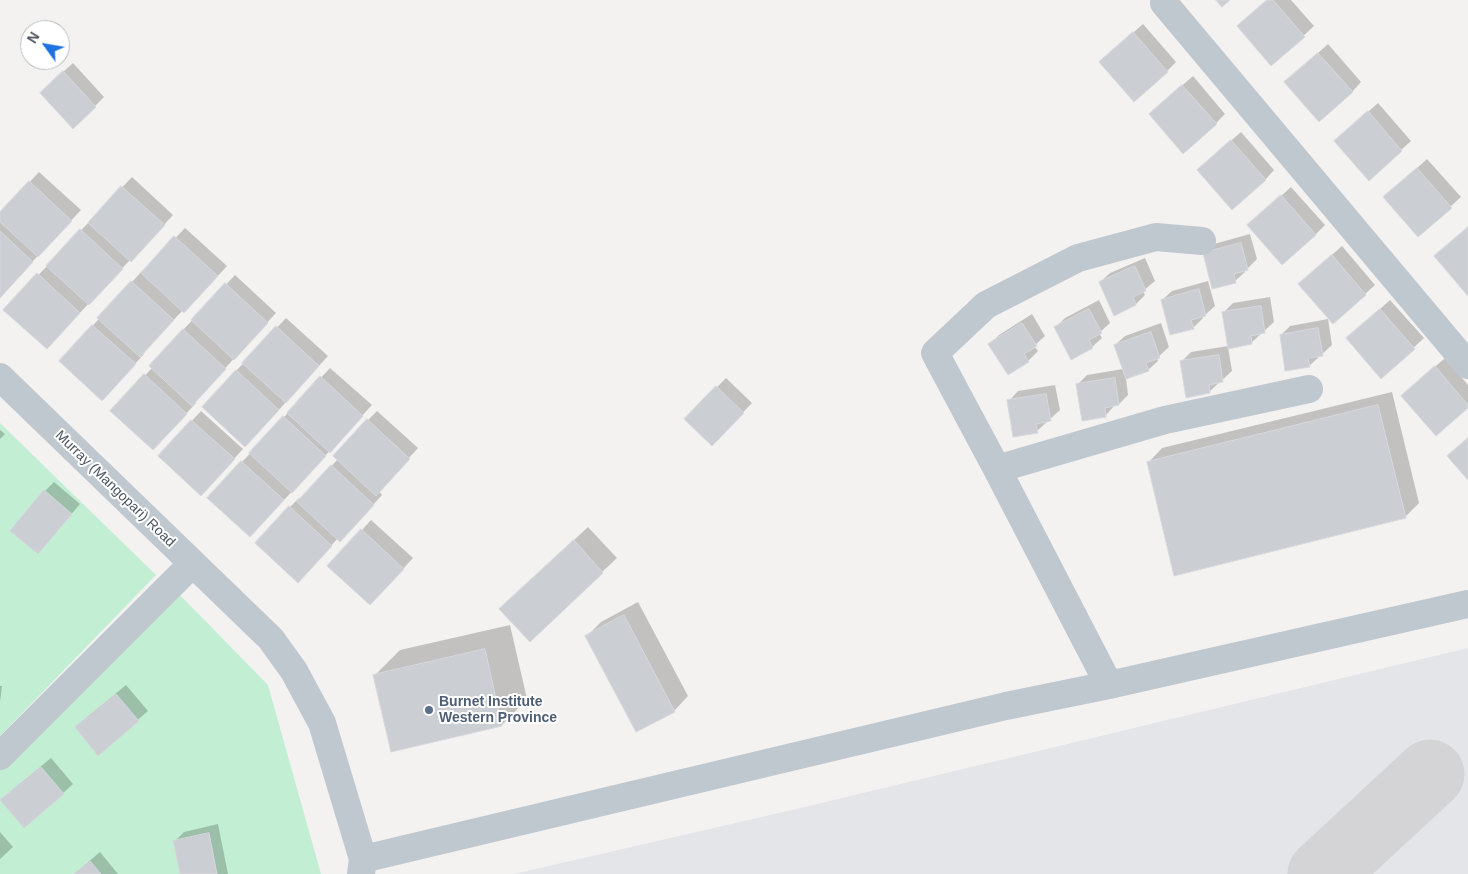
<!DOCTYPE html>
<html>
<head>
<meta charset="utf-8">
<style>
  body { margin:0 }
  #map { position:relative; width:1468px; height:874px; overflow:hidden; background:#f4f1f1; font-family:Helvetica,sans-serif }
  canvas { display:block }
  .north { position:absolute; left:20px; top:20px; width:50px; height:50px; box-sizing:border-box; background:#fff; border:1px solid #b7bbbf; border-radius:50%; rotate:302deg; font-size:14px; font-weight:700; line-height:20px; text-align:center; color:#4a545e }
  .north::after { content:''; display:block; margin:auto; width:18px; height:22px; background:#1f73e0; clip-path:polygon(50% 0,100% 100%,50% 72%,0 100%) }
</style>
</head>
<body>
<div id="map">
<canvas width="1468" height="874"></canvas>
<div class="north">N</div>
</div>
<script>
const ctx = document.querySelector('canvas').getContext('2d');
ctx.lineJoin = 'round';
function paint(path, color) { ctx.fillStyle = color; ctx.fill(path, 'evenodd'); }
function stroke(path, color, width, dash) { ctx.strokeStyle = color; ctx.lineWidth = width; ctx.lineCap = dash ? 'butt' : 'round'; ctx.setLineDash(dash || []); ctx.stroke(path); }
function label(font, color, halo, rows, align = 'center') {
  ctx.font = font + ' Helvetica,sans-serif'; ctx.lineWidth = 4; ctx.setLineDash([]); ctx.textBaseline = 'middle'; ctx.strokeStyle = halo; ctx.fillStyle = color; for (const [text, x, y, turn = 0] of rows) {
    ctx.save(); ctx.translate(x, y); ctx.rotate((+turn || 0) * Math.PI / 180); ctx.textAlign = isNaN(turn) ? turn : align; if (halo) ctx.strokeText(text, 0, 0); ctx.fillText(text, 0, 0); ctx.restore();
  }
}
paint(new Path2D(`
  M1468,648v226h-954l278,-64z`), '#e3e5e8');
paint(new Path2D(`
  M0,423l156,152 -156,161z
  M179,594l89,91 53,189h-321v-110z`), '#c2efd4');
paint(new Path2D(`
  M1267,0h24l23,26 -42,39z
  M1143,24l33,38 -9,9 -57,-18z
  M1328,44l33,38 -9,10 -56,-19z
  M73,63l31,34 -9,9 -44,-23z
  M1193,76l32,38 -9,9 -56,-18z
  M1378,103l33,38 -42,38 -34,-38z
  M1241,132l33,38 -9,10 -56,-20z
  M1427,159l34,38 -43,39 -23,-48z
  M39,172l42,38 -81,86v-82z
  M132,177l41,38 -33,36 -10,9 -74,78 -51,-28z
  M1291,187l34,38 -10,10 -56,-19z
  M185,228l42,38 -33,36 -11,8 -40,43 1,1 -33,36 -50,-29 71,-79 9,-10 1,1z
  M1250,234l7,25 -10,10 -3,1 1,2 -10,9 -31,-28 10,-9z
  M1342,246l33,39 -42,38 -24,-48z
  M1145,258l10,23 -12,10 2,4 -9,9 -36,-22 10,-9z
  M235,275l41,38 -82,89 2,1 -33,36 -51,-28 40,-43 31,-38z
  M1208,281l7,25 -10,9 -3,1 1,2 -10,10 -31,-28 10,-9z
  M1270,297l4,25 -23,21 -23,4 4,24 -23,21 -28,-30 10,-10 37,-6 -5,-33 10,-10z
  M1099,300l11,23 -11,10 3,5 -10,9 -36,-20 9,-9z
  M1390,300l34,38 -42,39 -24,-48z
  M1032,314l13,22 -11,10 4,5 -10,10 -38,-17 9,-9z
  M286,318l42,38 -73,80 -19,-65z
  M1328,319l4,26 -23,21 -28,-31 9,-9z
  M1161,323l8,24 -12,11 1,3 -10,9 -22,8 2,17 -9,9 -4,1 -9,10 -23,5 -6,-35 10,-10 36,-6 -8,-24 10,-9z
  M1445,358l23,27v21l-56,-19z
  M330,368l42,37 -112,121 -18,-64z
  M726,378l26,25 -40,41 -26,-25z
  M1055,385l5,25 -23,21 -28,-30 9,-10z
  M1392,392l27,111 -14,14 -257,-54 14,-15z
  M201,411l42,38 -33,36 -51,-29z
  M377,411l41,37 -39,43 3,4 -32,36 -12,7 -30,34 -18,-65 9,-9 2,1 37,-40 30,-39z
  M0,430l5,4 -5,5z
  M54,482l26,22 -33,39 -2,-52z
  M371,520l42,38 -33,36 -18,-64z
  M588,527l29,31 -87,82 -15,-45z
  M638,602l50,94 -14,15 -87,-75 14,-14z
  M510,625l17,74 -25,26 -128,-49 26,-26z
  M126,685l22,26 -50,43 -12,-36z
  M0,686h2l-2,16z
  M51,758l22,26 -10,9 -52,-2z
  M218,824l10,50h-47l-6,-33 9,-9z
  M0,832l13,15 -13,12z
  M100,852l18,22h-44z`), '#0003');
stroke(new Path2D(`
  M1322,874l108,-100`), '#d4d4d6', 69);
const building = new Path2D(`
  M1216,0h14l-8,7z
  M1267,0h6l32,37 -34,29 -34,-40z
  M1133,32l35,40 -34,30 -35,-40z
  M1318,53l35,39 -34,30 -35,-40z
  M63,71l33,36 -23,22 -33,-36z
  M1182,85l35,39 -34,30 -34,-40z
  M1368,111l34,40 -33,30 -35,-40z
  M1231,140l35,40 -34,30 -35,-40z
  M1417,168l35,40 -34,29 -35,-40z
  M29,181l43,40 -34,36 -38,-35v-10z
  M121,186l44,39 -34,37 -43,-39z
  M1281,195l35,40 -34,30 -35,-40z
  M1468,227v69l-34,-40z
  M80,229l43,40 -34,36 -43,-39z
  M0,231l33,31 -33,36z
  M174,236l44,40 -34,37 -43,-40z
  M1241,243l7,27 -14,4 2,9 -24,6 -9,-36z
  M1332,255l34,40 -33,29 -35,-40z
  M1135,266l11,25 -13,6 3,8 -22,11 -15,-34z
  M37,273l43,40 -33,36 -44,-39z
  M131,281l43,39 -34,37 -43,-39z
  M225,283l43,40 -34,37 -43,-40z
  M1199,289l7,27 -15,4 3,9 -24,6 -9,-35z
  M1261,306l4,27 -14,3 1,8 -24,5 -6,-37z
  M1089,309l13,24 -13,7 4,8 -22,12 -17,-33z
  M1380,309l35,40 -34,30 -35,-41z
  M1022,323l15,23 -13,8 5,8 -21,13 -20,-31z
  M92,325l44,39 -34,37 -43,-40z
  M276,326l43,40 -33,37 -44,-40z
  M1318,328l5,28 -15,2 2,9 -25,4 -5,-36z
  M183,329l43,40 -34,37 -43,-40z
  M1151,332l9,26 -14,5 3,8 -23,8 -12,-34z
  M1219,355l4,27 -14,3 1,8 -24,5 -6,-37z
  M1435,366l33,39v3l-32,28 -35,-40z
  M236,370l43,40 -34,37 -43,-40z
  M144,374l43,40 -34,36 -43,-39z
  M320,376l43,40 -33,37 -43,-40z
  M1115,378l4,27 -14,3 1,9 -24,4 -6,-37z
  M716,386l28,27 -32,33 -28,-27z
  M1046,394l5,27 -15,3 2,9 -25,4 -6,-37z
  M1378,405l28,113 -232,58 -27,-114z
  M283,416l43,40 -34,37 -43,-40z
  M367,419l43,40 -34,37 -43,-40z
  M191,420l44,39 -34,37 -43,-40z
  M1468,438v42l-21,-24z
  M241,461l43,39 -34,37 -43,-39z
  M331,465l43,40 -34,37 -43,-40z
  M44,490l28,24 -34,40 -28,-23z
  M289,506l43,40 -34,37 -43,-40z
  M361,529l43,40 -34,36 -43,-39z
  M574,540l29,33 -73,69 -31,-33z
  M624,615l51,97 -39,20 -51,-96z
  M485,649l17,77 -111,26 -18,-77z
  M116,694l23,27 -41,35 -23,-29z
  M41,767l23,27 -40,34 -24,-28z
  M209,833l8,41h-37l-7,-33z
  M90,861l11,13h-27z`);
paint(building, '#cbced3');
stroke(building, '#d6d8dc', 1);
stroke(new Path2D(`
  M1164,3l304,362
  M0,377l271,262 23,32 28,52 41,136 -2,15
  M997,469l168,-49 144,-31
  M1109,685l-112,-216 -62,-116 51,-48 92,-47 78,-21 46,4
  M0,756l192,-192
  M363,859l643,-153 103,-21 359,-81`), '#c0c8cf', 28);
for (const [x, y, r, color] of [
  [429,710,5,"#5c6f8a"]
]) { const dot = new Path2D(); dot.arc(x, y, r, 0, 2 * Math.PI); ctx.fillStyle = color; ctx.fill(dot); stroke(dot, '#fff', 2); }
label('14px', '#4a545e', '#fff', [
  ["Murray (Mangopari) Road",115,489,44]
]);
label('bold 14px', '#4e5e75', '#fff', [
  ["Burnet Institute",439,702],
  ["Western Province",439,718]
], 'left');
</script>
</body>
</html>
